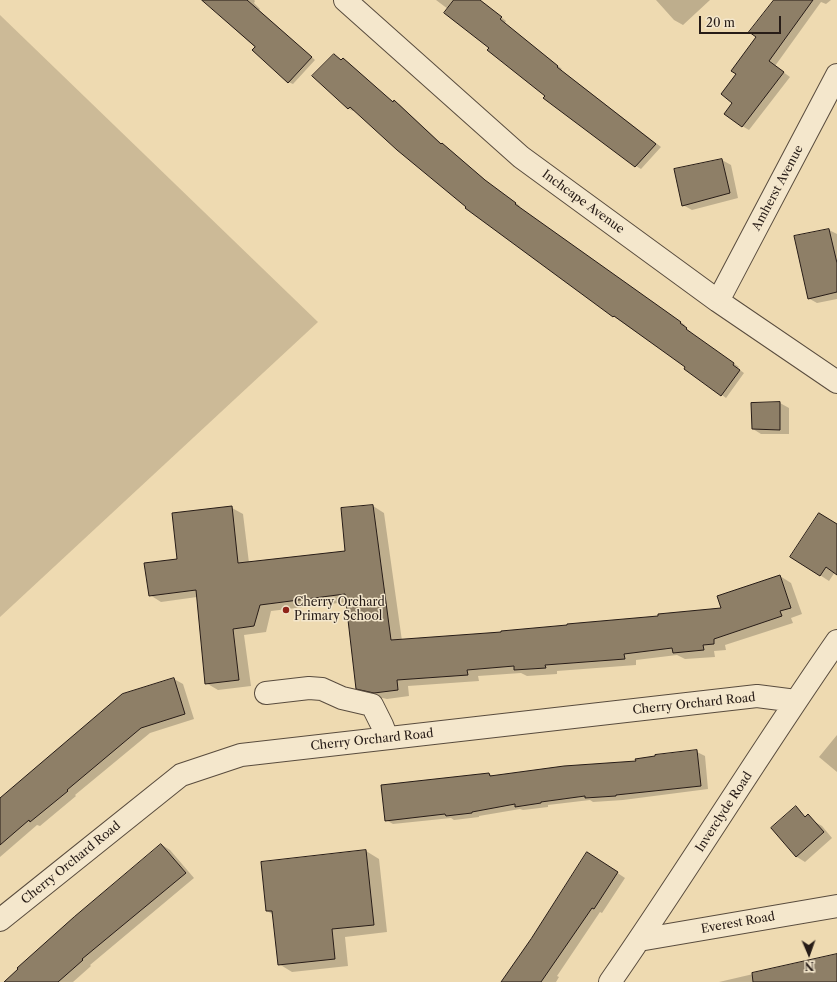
<!DOCTYPE html>
<html>
<head>
<meta charset="utf-8">
<style>
  body { margin:0 }
  #map { position:relative; width:837px; height:982px; overflow:hidden; background:#eedab1; font-family:"Libre Caslon Text",serif }
  canvas { display:block }
  .north { position:absolute; left:789px; top:934px; width:40px; height:40px; -webkit-text-stroke:3px #f4e7cc; paint-order:stroke; rotate:178deg; font-size:11px; font-weight:700; line-height:16px; text-align:center; color:#271c17 }
  .north::after { content:''; display:block; margin:auto; width:14px; height:18px; background:#271c17; clip-path:polygon(50% 0,100% 100%,50% 72%,0 100%) }
  .scale { position:absolute; left:699px; top:16px; width:82px; height:18px; box-sizing:border-box; border:2px solid #271c17; border-top:0; padding-left:5px; font-size:12px; line-height:14px; white-space:nowrap; color:#271c17; -webkit-text-stroke:3px #f4e7cc; paint-order:stroke }
</style>
</head>
<body>
<div id="map">
<canvas width="837" height="982"></canvas>
<div class="north">N</div>
<div class="scale">20 m</div>
</div>
<script>
const ctx = document.querySelector('canvas').getContext('2d');
ctx.lineJoin = 'round';
function paint(path, color) { ctx.fillStyle = color; ctx.fill(path, 'evenodd'); }
function stroke(path, color, width, dash) { ctx.strokeStyle = color; ctx.lineWidth = width; ctx.lineCap = dash ? 'butt' : 'round'; ctx.setLineDash(dash || []); ctx.stroke(path); }
function label(font, color, halo, rows, align = 'center') {
  ctx.font = font + ' "Libre Caslon Text",serif'; ctx.lineWidth = 3; ctx.setLineDash([]); ctx.textBaseline = 'middle'; ctx.strokeStyle = halo; ctx.fillStyle = color; for (const [text, x, y, turn = 0] of rows) {
    ctx.save(); ctx.translate(x, y); ctx.rotate((+turn || 0) * Math.PI / 180); ctx.textAlign = isNaN(turn) ? turn : align; if (halo) ctx.strokeText(text, 0, 0); ctx.fillText(text, 0, 0); ctx.restore();
  }
}
paint(new Path2D(`
  M0,15l318,307 -318,295z`), '#ccba97');
paint(new Path2D(`
  M204,0h50l1,1 -1,2 6,6 -1,1 56,50 -22,24 -5,-2 -32,-35z
  M436,0h44l26,21 -1,2 57,46 -1,1 100,77 -20,22 -5,-3 -91,-68 1,-2 -98,-87z
  M656,0h54l-27,25 -9,-5z
  M775,0h56l-5,4 -5,-2 -46,64 15,11 -41,53 -7,-4 -8,-23 3,-29 21,-37z
  M334,55l8,6 1,-2 5,3 46,41v-1l5,2 43,40 5,3 43,37 30,22 -1,1 166,118 -1,2 7,5 -1,1 49,34 -2,1 7,5 -18,25 -40,-31 -73,-51 -146,-109 -112,-97 -2,1 -4,-2 -35,-33z
  M722,160l9,5 7,33 -46,12 -9,-5z
  M829,230l8,4v65l-20,4 -9,-5z
  M780,403l9,5v26h-28l-8,-5z
  M373,506l11,7 18,128 100,-8 157,-16 64,-8 57,-33 11,7 11,31 -11,4 2,5 -68,22 1,5 -12,1 1,6 -30,2 -8,-4 -41,5v5l-79,6v3l-30,2 -6,-3 -43,3 1,5 -71,5 1,10 -22,3 -18,-4 -12,-7 -10,-86 -76,9 -5,21 -22,3 7,51 -33,4 -12,-7 -9,-86 -36,5 -11,-7 28,-36 54,-51 11,6 6,49 97,-11z
  M837,525v48l-2,-1 -6,9 -37,-24z
  M174,679l9,5 11,35 -44,14 -75,62 1,1 -36,30 -3,-1 -37,32v-58z
  M837,735v37l-18,-15z
  M697,752l8,4 3,33 -85,11 -30,2 -3,-2 -42,5v2l-25,3 -3,-1 -41,7v1l-25,3 -3,-2 -58,6 -7,-4 103,-46 5,2 143,-14 19,-6z
  M812,820l10,6 10,12 -27,24 -8,-5 -25,-29z
  M162,845l8,5 24,28 -104,87 1,1 -18,16h-68z
  M366,851l13,8 8,73 -42,5 3,29 -56,6 -13,-8 -5,-49 -7,-4z
  M595,858l30,20 -23,35 -2,-1 -43,64 2,1 -3,5h-53z
  M837,956v26h-118l77,-18z`), '#0003');
const building = new Path2D(`
  M202,0h45l65,57 -24,26 -36,-33 3,-3z
  M454,0h26l22,17 -2,2 58,47 -1,1 99,77 -21,23 -92,-69 2,-2 -58,-46 2,-2 -45,-35z
  M774,0h39l-44,61 15,11 -42,55 -18,-13 8,-11 -11,-9 15,-20 -5,-3 25,-34 -7,-5z
  M334,54l7,6 2,-2 50,44 1,-2 47,44 1,-1 43,37 31,23 -1,1 166,118 -1,1 7,5 -1,1 48,34 -1,2 7,5 -19,26 -37,-27 1,-2 -71,-51 -1,1 -19,-14 -129,-95 1,-1 -69,-57 -47,-43 -2,2 -36,-33z
  M722,159l8,34 -48,13 -8,-37z
  M829,229l8,34v29l-29,7 -14,-63z
  M780,402v28l-28,-1 -1,-26z
  M373,505l18,135 110,-8v-1l66,-6v-1l91,-8v-2l63,-6 -4,-12 63,-21 11,33 -11,3 2,5 -68,23v5l-11,1 1,5 -31,3 -1,-5 -48,6 1,5 -80,6 1,3 -32,2v-4l-47,4 1,5 -71,5 1,10 -24,3 -18,-4 -11,-95 -85,11 -6,21 -21,3 6,51 -34,4 -9,-94 -47,6 -5,-33 33,-4 -5,-46 60,-7 6,57 107,-12 -4,-43z
  M819,513l18,11v51l-11,-8 -6,9 -30,-19z
  M174,678l11,36 -44,14 -74,62 1,1 -38,31 -1,-2 -29,25v-47l122,-104z
  M697,750l4,36 -85,9v1l-31,2v-2l-44,6v1l-26,4v-3l-43,8v1l-26,3 -1,-2 -60,7 -4,-36 108,-12 1,3 74,-10 72,-5 -1,-2 20,-3v-1z
  M796,806l9,11 3,-3 16,18 -28,25 -25,-29z
  M161,844l25,29 -104,86 1,1 -25,22h-54l14,-13 -1,-1 57,-51z
  M366,850l8,75 -42,4 3,30 -57,6 -6,-54h-6l-5,-49z
  M587,852l31,20 -24,37 -2,-1 -51,74h-40l30,-43z
  M837,954v28h-84l-1,-9z`);
paint(building, '#8e7f67');
stroke(building, '#271c17', 1);
const minor = new Path2D(`
  M345,0l176,157 197,144 119,81
  M718,301l119,-226
  M266,693l43,-5 13,1 20,9 30,7 10,20 5,13
  M0,920l181,-145 60,-20 516,-59 39,5
  M639,940l198,-34
  M610,982c78,-112 149,-229 227,-341`);
stroke(minor, '#594c3e', 24);
stroke(minor, '#f4e7cc', 22);
for (const [x, y, r, color] of [
  [286,610,4,"#8f2418"]
]) { const dot = new Path2D(); dot.arc(x, y, r, 0, 2 * Math.PI); ctx.fillStyle = color; ctx.fill(dot); stroke(dot, '#f4e7cc', 1.5); }
label('12px', '#271c17', '#f4e7cc', [
  ["Amherst Avenue",778,188,-62],
  ["Inchcape Avenue",583,202,36],
  ["Cherry Orchard Road",694,704,-6],
  ["Cherry Orchard Road",372,740,-6],
  ["Inverclyde Road",724,812,-57],
  ["Cherry Orchard Road",71,863,-39],
  ["Everest Road",738,923,-10]
]);
label('12px', '#271c17', '#f4e7cc', [
  ["Cherry Orchard",294,603],
  ["Primary School",294,617]
], 'left');
</script>
</body>
</html>
